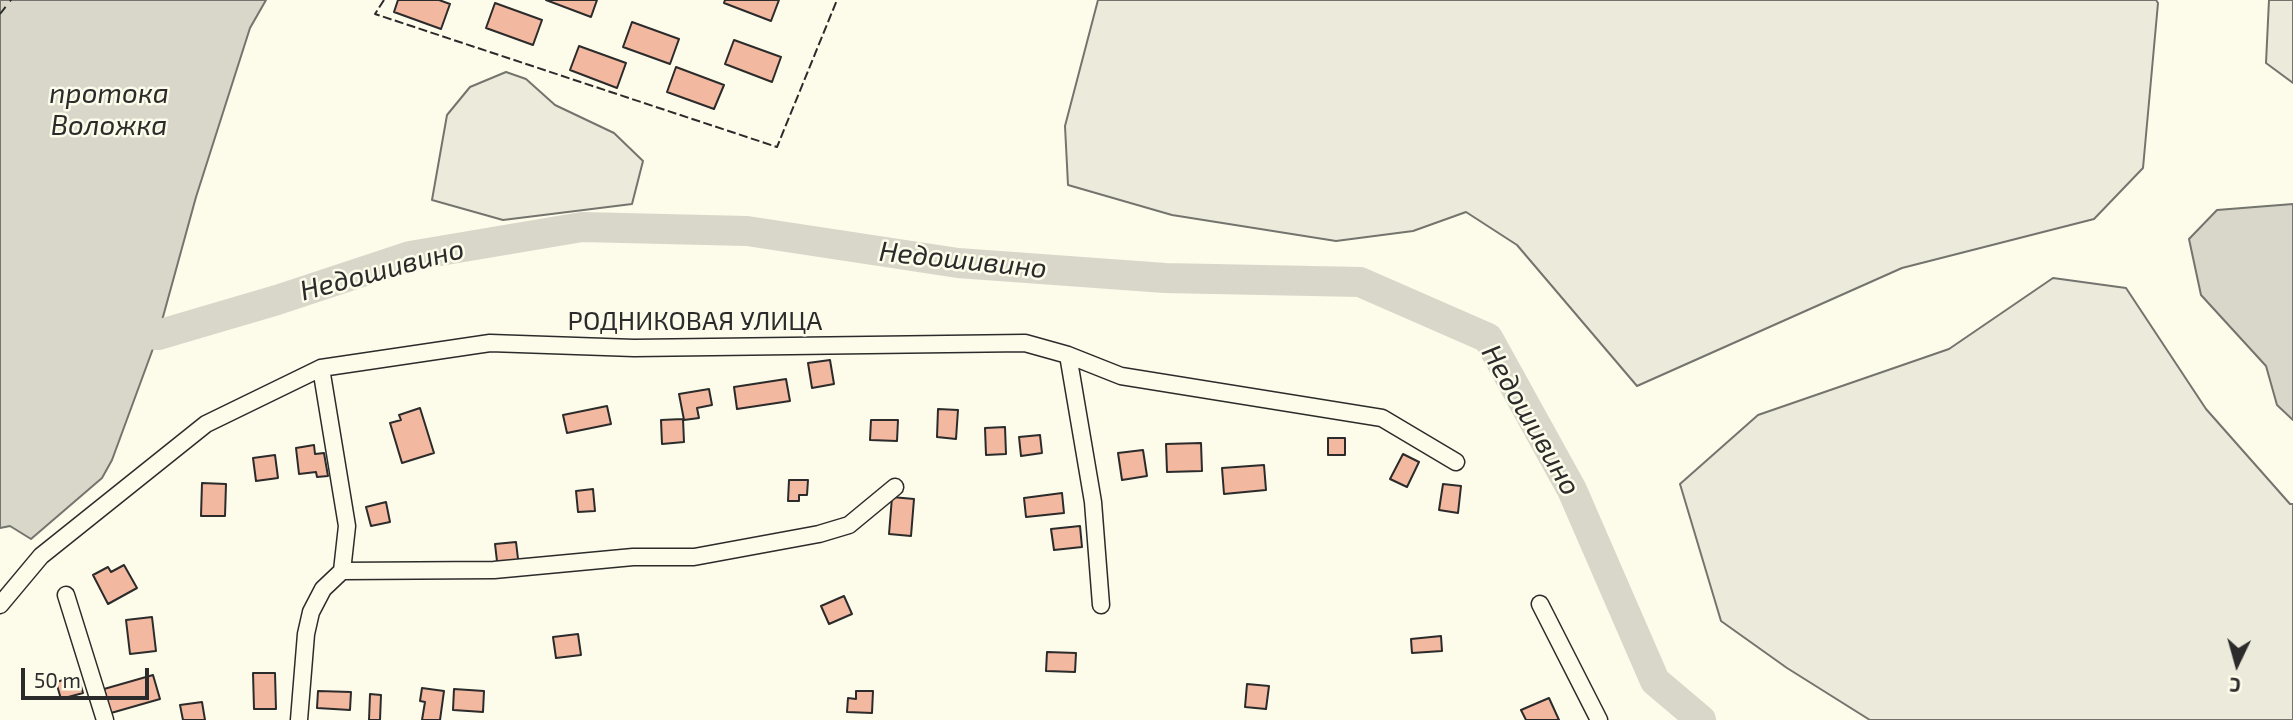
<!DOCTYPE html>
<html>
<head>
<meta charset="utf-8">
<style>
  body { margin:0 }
  #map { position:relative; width:2293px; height:720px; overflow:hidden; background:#fdfbea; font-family:"Exo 2",sans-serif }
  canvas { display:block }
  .north { position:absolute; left:2202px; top:629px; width:70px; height:70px; -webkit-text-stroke:5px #fdfbea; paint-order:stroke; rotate:185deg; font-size:19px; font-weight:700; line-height:28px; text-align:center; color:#2b2b2b }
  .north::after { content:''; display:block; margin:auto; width:24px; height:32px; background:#2b2b2b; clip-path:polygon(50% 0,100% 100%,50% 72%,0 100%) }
  .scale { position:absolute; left:21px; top:668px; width:128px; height:32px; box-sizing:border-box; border:4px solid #2b2b2b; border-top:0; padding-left:9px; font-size:21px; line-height:24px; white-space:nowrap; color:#2b2b2b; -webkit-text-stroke:5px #fdfbea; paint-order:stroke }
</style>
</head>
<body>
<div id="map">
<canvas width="2293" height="720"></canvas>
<div class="north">С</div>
<div class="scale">50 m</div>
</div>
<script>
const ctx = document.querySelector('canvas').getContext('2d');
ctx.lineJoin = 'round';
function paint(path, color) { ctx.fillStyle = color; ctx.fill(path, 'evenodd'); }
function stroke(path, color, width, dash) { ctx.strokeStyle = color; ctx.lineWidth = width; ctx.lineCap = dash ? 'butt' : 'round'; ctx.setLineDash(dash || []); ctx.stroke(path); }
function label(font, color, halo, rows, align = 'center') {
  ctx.font = font + ' "Exo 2",sans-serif'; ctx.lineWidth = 5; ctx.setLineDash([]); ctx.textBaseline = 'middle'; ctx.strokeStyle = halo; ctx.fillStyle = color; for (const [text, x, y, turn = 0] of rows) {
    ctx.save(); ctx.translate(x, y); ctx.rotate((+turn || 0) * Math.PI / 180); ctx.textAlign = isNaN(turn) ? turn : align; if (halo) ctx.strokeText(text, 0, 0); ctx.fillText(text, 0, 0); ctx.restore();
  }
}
const green = new Path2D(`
  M1098,0h1058l2,3 -15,165 -49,51 -192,49 -265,118 -120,-141 -51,-33 -53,19 -77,10 -164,-26 -104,-30 -3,-59z
  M2269,0h24v83l-27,-20z
  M506,72l20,7 29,26 59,28 29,28 -11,43 -129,16 -71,-20 15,-85 23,-28z
  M2053,278l73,10 80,121 84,95h3v216h-423l-83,-52 -66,-47 -41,-137 78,-69 191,-66z`);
paint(green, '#ecebdb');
stroke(green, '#74746e', 2);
const water = new Path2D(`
  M0,0h266l-16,28 -54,169 -38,138 -46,125 -10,18 -71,61 -21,-13 -10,2z
  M2293,204v216l-16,-15 -11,-39 -65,-71 -12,-56 28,-29z`);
paint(water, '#d8d7c9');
stroke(water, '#74746e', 2);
stroke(new Path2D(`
  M119,331l39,4 119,-35 133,-44 172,-29 165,4 211,32 207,15 195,4 128,56 84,152 83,191 46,39`), '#d8d7c9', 30);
stroke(new Path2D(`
  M0,14l11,-14`), '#2b2b2b', 2, [9, 7]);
const building = new Path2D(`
  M398,0h41l11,4 -9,25 -47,-17z
  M546,0h51l-6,17z
  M725,0h54l-8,21 -47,-18z
  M495,3l47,17 -9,25 -47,-17z
  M632,22l47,17 -9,25 -47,-17z
  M734,40l47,17 -9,25 -47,-18z
  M579,46l47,17 -9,25 -47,-18z
  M676,67l48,18 -10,24 -47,-17z
  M830,360l4,24 -22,4 -4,-25z
  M786,379l4,22 -53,8 -3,-22z
  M709,389l3,16 -15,3 2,10 -15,2 -5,-26z
  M607,406l4,18 -44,9 -4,-18z
  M420,408l14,45 -32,10 -12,-40 11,-3 -2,-5z
  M938,409l20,1 -2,29 -19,-2z
  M683,419l1,23 -22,2 -1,-24z
  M871,420h27l-1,21 -27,-1z
  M1005,427l1,27 -20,1 -1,-27z
  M1040,435l2,18 -21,3 -2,-19z
  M1328,438h17v17h-17z
  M1201,443l1,28 -35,1 -1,-28z
  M314,445l1,9 9,-1 4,23 -11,1 -1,-5 -17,2 -3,-26z
  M1143,450l4,26 -25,4 -4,-27z
  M1403,454l16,8 -12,25 -17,-8z
  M275,455l3,23 -22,3 -3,-23z
  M1264,465l2,25 -42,4 -2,-26z
  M789,480h19l-1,15h-8v6h-11z
  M202,483l24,1 -1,32h-24z
  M1443,484l18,2 -3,27 -19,-3z
  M593,489l2,22 -17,1 -2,-21z
  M1062,493l2,20 -38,4 -2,-19z
  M892,497l22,2 -3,37 -22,-2z
  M386,502l4,20 -19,4 -5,-19z
  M1080,526l2,21 -28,3 -3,-21z
  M516,542l3,25 -21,3 -3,-26z
  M124,565l13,23 -29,16 -15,-29 15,-8 3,5z
  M844,596l8,18 -23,10 -8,-18z
  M152,617l4,34 -26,3 -4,-34z
  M578,634l3,21 -25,3 -3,-21z
  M1441,636l1,15 -30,2 -1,-14z
  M1047,652l29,1 -1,19 -29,-1z
  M253,673h22l1,36h-22z
  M153,675l7,24 -49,14 -7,-24z
  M78,676l5,17 -22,6 -5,-17z
  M1247,684l22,2 -3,23 -21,-2z
  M422,688l22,3 -4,29h-18l3,-18 -5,-1z
  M454,689l30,2 -1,21 -30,-2z
  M318,691l33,1 -1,18 -33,-2z
  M856,691h17l-1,22 -25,-1 1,-14 8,1z
  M370,694l11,1 -1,25h-11z
  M1549,698l10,22h-33l-5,-10z
  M202,702l3,18h-22l-3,-15z`);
paint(building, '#f2b8a0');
stroke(building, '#2b2b2b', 2);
const street = new Path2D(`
  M1068,355l25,147 8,103
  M342,571l152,-1 139,-13h61l125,-23 30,-9 46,-38
  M66,595l39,125
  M1540,604l59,116
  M0,605l41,-49 165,-132 115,-56 169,-25 144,5 391,-5 43,12 53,21 261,42 74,44
  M299,720l7,-86 5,-22 12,-23 19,-18 5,-45 -26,-158`);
stroke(street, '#2b2b2b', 19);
stroke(street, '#fdfbea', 16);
stroke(new Path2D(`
  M384,0l-9,14 402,133 60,-147`), '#2b2b2b', 2, [9, 3.5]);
label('26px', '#2b2b2b', '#fdfbea', [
  ["РОДНИКОВАЯ УЛИЦА",695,321]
]);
label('italic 28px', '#2b2b2b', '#fdfbea', [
  ["протока",109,94],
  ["Воложка",109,126],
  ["Недошивино",963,260,6],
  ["Недошивино",382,270,-15],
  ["Недошивино",1531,420,60]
]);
</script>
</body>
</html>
